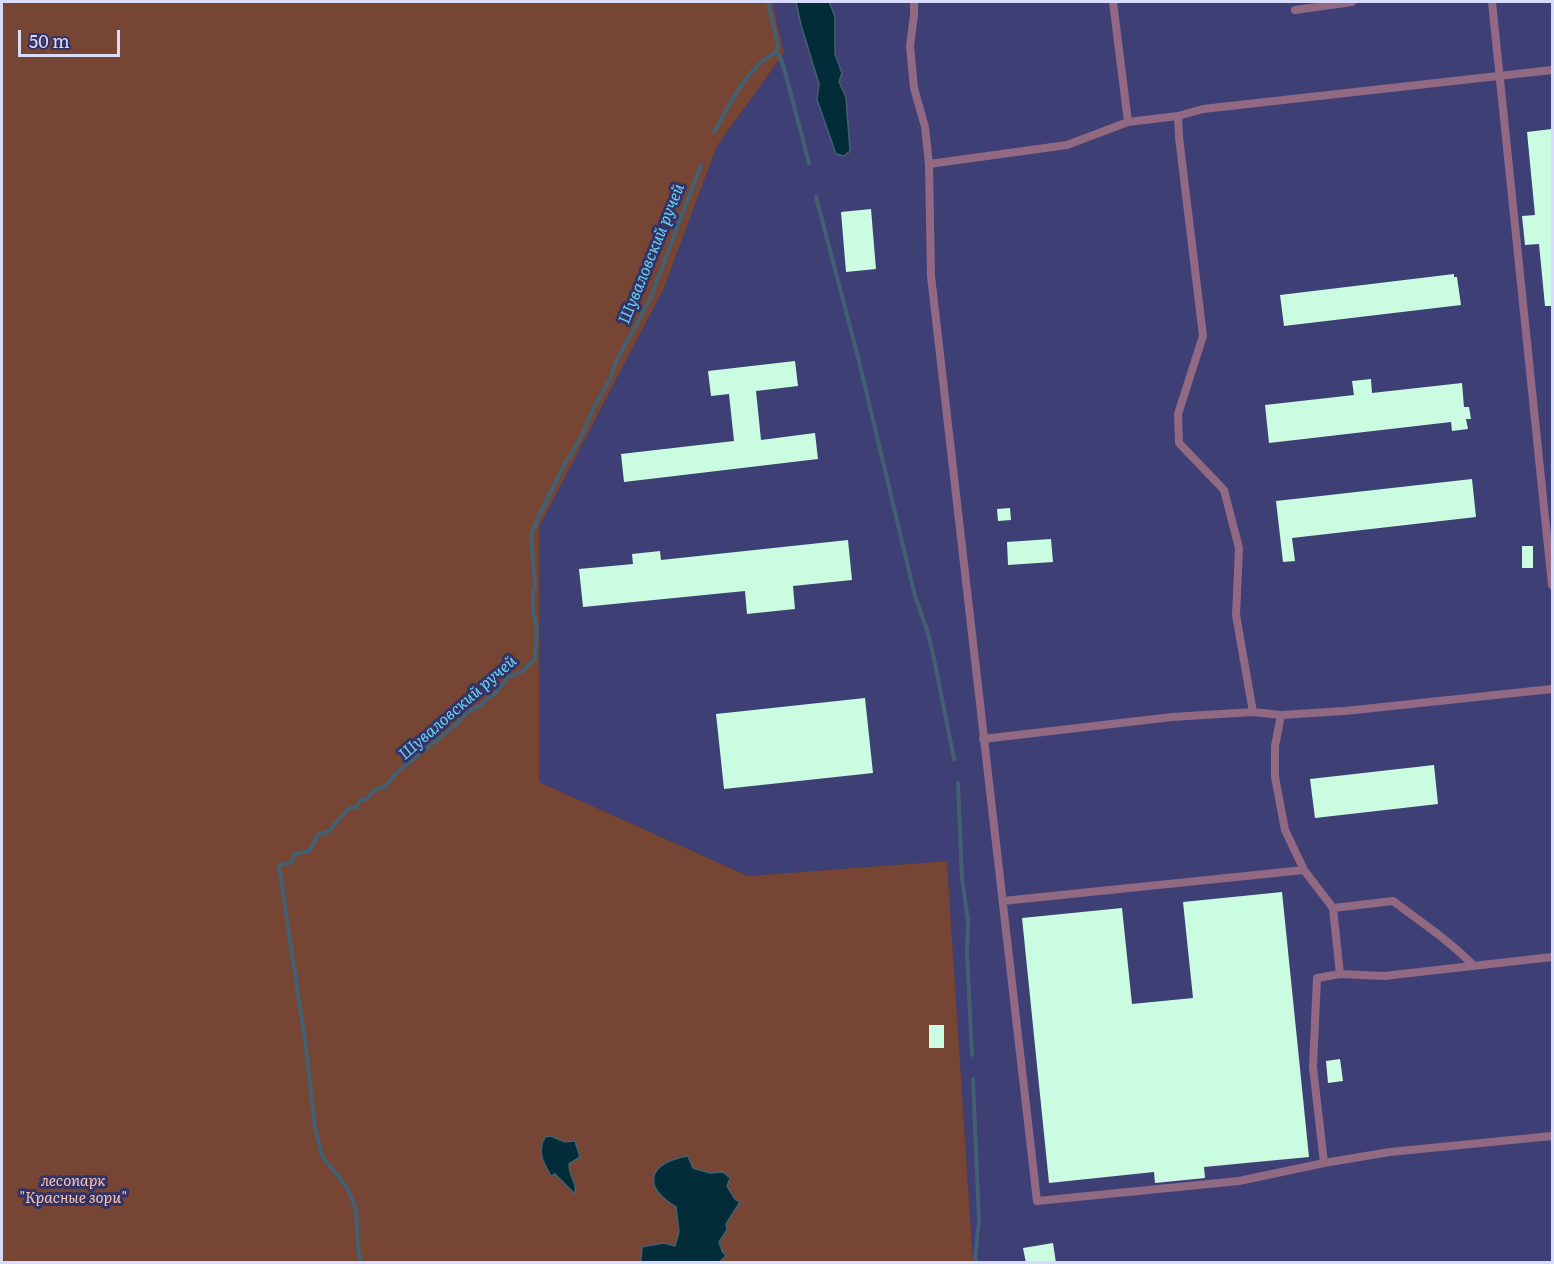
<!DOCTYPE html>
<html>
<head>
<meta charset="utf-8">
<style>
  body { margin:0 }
  #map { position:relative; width:1554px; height:1264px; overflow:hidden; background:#333365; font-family:Literata,serif }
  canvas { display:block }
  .frame { position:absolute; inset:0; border:3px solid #d8dbf9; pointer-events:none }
  .scale { position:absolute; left:18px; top:30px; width:102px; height:27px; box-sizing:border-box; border:3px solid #d8dbf9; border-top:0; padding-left:8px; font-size:18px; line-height:21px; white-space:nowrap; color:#d8dbf9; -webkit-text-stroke:4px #333365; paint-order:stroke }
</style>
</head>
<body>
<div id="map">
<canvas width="1554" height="1264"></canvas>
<div class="frame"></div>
<div class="scale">50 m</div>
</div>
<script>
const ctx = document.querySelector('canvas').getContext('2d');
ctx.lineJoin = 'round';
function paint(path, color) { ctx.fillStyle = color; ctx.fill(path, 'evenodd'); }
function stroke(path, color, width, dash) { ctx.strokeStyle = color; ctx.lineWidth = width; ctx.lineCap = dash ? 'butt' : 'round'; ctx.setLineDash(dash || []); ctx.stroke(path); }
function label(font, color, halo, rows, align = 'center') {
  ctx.font = font + ' Literata,serif'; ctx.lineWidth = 6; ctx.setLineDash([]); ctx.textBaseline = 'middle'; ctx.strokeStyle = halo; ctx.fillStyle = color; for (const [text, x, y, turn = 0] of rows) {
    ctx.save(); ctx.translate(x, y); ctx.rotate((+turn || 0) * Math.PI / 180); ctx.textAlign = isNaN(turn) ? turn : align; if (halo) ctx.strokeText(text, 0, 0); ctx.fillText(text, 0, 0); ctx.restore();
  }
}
paint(new Path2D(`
  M772,2h780v1260h-579l-26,-401 -199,15 -209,-94v-255l125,-239 53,-142 67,-93z`), '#3e3f75');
paint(new Path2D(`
  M2,2h770l12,51 -67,93 -53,142 -125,239v255l209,94 199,-15 26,401h-971z`), '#774533');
const water = new Path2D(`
  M796,2h33l6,14v38l7,19 -3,9 7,15 4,54 -6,5 -8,-2 -19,-54 2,-16 -18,-59z
  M551,1136l14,6 10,-1 5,16 -11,7c0,14 8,16 6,30l-20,-20 -4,2c-8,-14 -14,-24 -6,-39z
  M688,1156l5,12 17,5 13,-1 7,6 -3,8 8,13 5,3 -14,22 1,6 -8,12 3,9 4,5 -7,6h-76l-2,-1 1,-14 22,-4 11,3 4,-14 -3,-25c-36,-22 -26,-45 12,-51z`);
paint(water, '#022c38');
stroke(water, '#426072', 1.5);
stroke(new Path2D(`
  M768,2l10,44 -2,6 3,3 5,13 25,95
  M714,132c16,-28 32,-64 62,-80
  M816,197l42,160 57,239 13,37 6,26 20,100
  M958,783l4,95 6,43 -1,32 5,102
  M973,1079l6,141 -4,38 2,4
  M361,1262l-3,-13 -2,-39 -8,-21 -26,-33 -7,-28 -9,-80 -27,-183 13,-3 2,-8 15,-3 9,-16 11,-4 19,-22 9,-2 3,-7 7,-1 8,-10 10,-2 10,-13 12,-10 50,-40 8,-10 8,-5 8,-4 9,-9 4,-1 14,-18 13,-5 14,-13 2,-31 -4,-16v-20l2,-7 -4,-49 2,-8 3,-3 1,-5 29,-59 4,-5 10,-17 16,-36 14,-24 6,-17 34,-63 51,-134`), '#426072', 4);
paint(new Path2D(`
  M1552,129v177h-7l-6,-62 -14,1 -3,-29 13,-1 -8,-83z
  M871,209l5,60 -30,3 -5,-60z
  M1454,274v3h3l4,28 -177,21 -4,-31z
  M795,361l3,25 -42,5 5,49 54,-7 3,26 -194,23 -3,-28 113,-13 -5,-47 -18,2 -3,-25z
  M1371,379l1,14 90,-10 2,24h5l2,12h-5l2,10 -16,2 -1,-9 -182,21 -4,-38 89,-10 -2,-14z
  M1472,479l4,38 -184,21 3,23 -12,1 -7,-61z
  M1010,508l1,12 -13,1 -1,-12z
  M1051,539l2,23 -45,3 -1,-23z
  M848,540l4,40 -59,6 2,23 -48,5 -2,-23 -162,16 -4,-38 54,-5 -1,-10 28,-3 1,9z
  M1522,546h11v22h-11z
  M865,698l8,75 -149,16 -8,-75z
  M1434,765l4,39 -123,14 -5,-39z
  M1282,892l27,265 -105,10 1,11 -50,5 -1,-11 -105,11 -27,-265 100,-10 10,96 61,-6 -10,-96z
  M929,1025h15v23h-15z
  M1340,1059l3,22 -15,2 -2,-22z
  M1053,1243l3,20h-30l-3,-15z`), '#c9fce0');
stroke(new Path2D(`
  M914,2v13l-4,31 4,42 11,39 4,37 2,112 106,925 202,-20 85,-18 66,-11 162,-16
  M1113,2l15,120
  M1492,2l60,583
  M1295,10l57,-8
  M1178,116l1,21 24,199 -25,78 1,29 45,47 15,58 -3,67 17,97
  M929,164l138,-19 61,-23 50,-6 25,-7 349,-39
  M1281,715l-6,31v31l10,53 19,40 29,38 7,66 -23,4 -4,89 11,96
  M983,739l189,-22 81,-5 28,3 64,-4 207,-22
  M1003,901l301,-31
  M1333,908l60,-7c28,21 57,40 81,65
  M1340,974l44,2 168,-19`), '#926983', 8);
label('italic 15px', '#fac5b1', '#333365', [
  ["лесопарк",73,1182],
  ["\"Красные зори\"",73,1199]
]);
label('italic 16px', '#67d5f7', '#333365', [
  ["Шуваловский ручей",652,254,-68],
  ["Шуваловский ручей",458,708,-41]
]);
</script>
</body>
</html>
